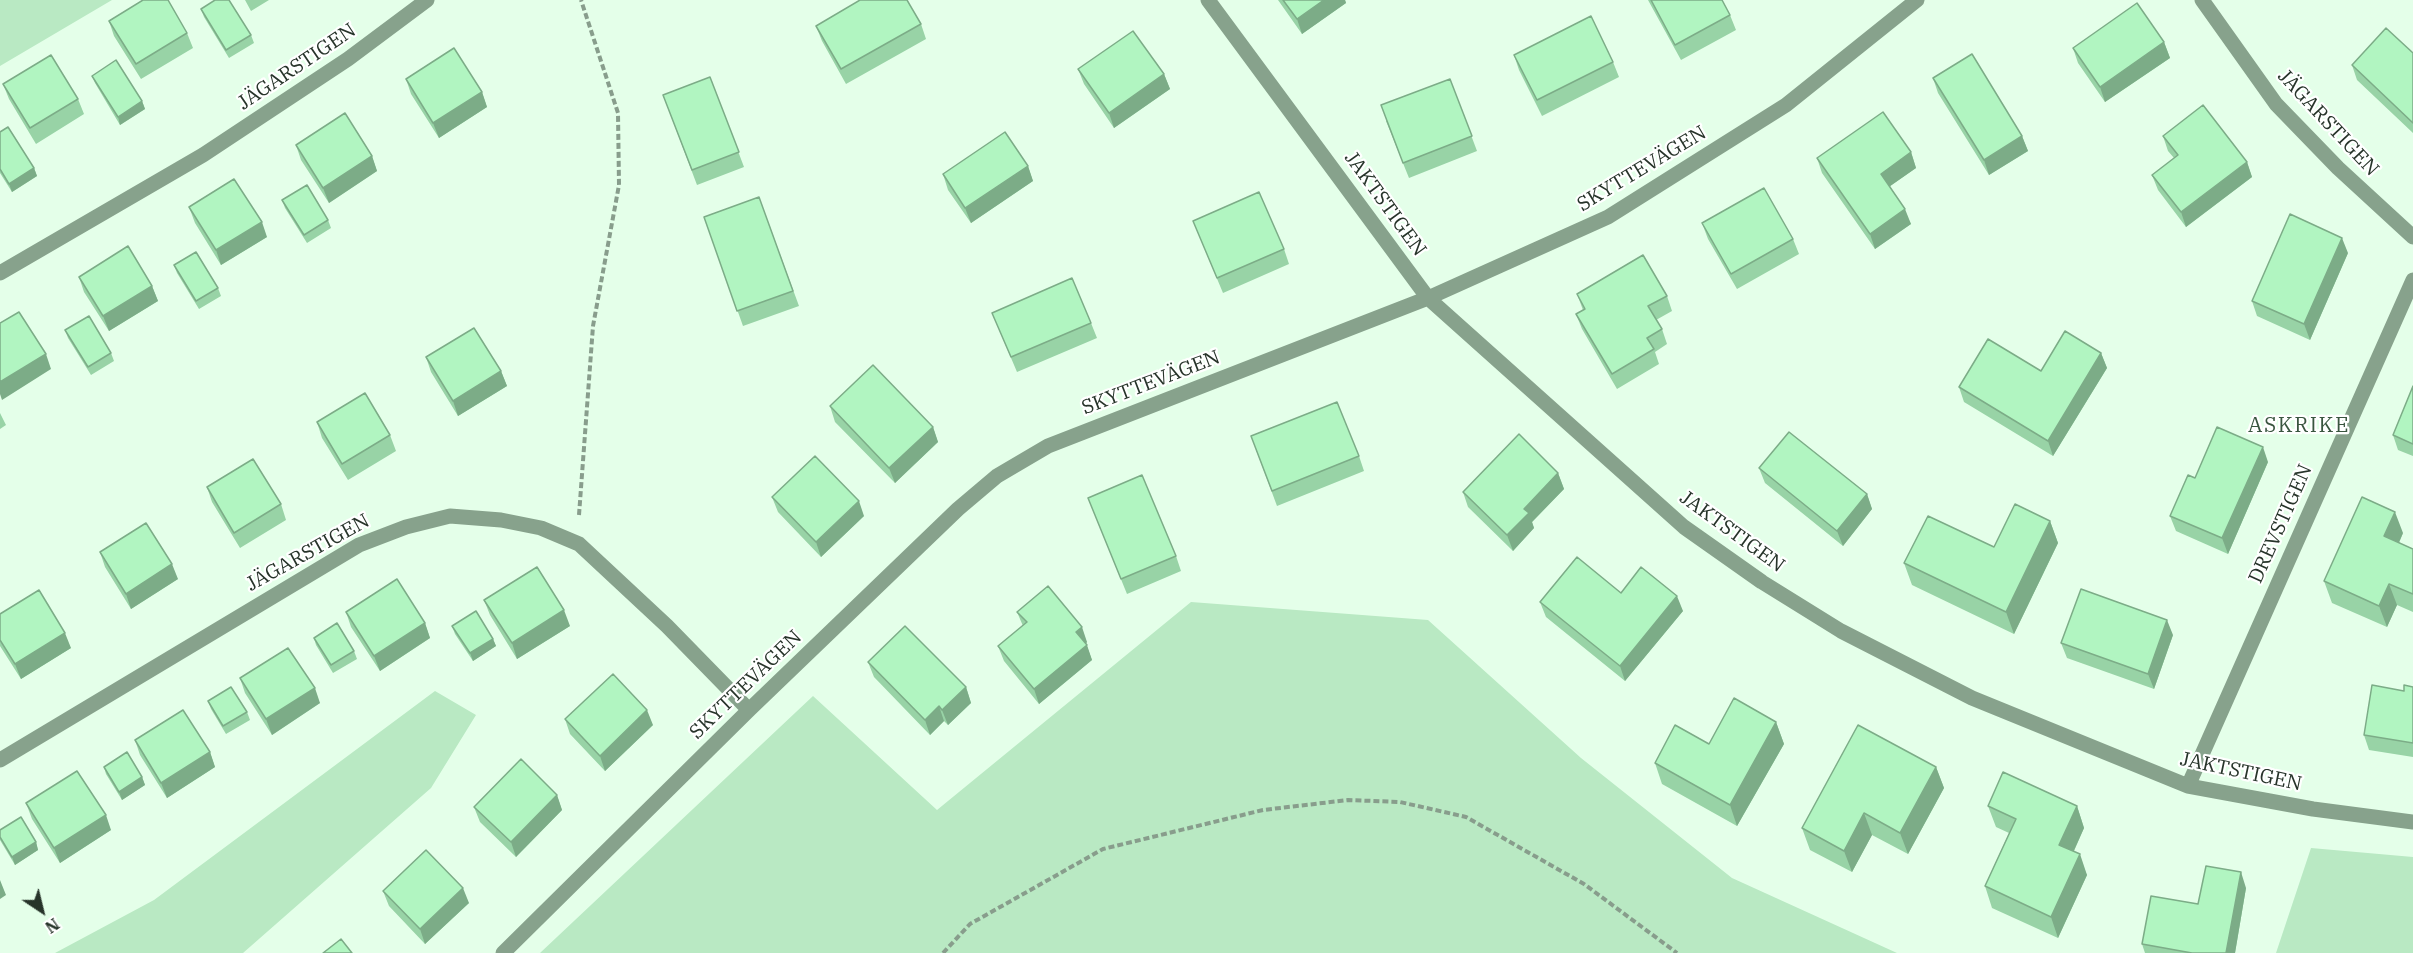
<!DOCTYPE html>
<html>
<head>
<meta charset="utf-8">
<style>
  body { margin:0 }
  #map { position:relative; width:2413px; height:953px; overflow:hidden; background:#e4ffe9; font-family:"IBM Plex Serif",serif }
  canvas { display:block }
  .north { position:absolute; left:12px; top:881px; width:60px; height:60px; -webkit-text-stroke:4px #fff; paint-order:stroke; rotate:145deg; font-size:16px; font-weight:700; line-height:24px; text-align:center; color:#27342a }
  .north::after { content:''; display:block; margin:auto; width:21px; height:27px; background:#27342a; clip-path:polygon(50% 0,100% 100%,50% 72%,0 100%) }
</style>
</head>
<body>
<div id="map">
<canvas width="2413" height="953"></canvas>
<div class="north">N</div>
</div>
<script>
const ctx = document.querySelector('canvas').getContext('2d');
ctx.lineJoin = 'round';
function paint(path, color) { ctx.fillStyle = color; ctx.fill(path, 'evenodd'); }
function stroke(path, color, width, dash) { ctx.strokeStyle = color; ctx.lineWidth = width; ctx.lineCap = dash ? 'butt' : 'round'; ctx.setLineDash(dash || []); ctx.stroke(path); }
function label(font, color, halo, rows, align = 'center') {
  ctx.font = font + ' "IBM Plex Serif",serif'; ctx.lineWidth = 4.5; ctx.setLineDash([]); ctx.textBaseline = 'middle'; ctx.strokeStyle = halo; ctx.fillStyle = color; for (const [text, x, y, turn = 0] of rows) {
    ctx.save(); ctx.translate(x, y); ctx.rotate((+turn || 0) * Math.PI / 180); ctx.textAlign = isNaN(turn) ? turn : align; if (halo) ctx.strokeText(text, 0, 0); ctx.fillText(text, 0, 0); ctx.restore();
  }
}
paint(new Path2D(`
  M0,0h112l-112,66z
  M1191,602l237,18 153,138 151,120 165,75h-1357l273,-257 124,114z
  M435,691l41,24 -45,73 -188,165h-188l99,-53z
  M2311,848l102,9v96h-137z`), '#b9e9c3');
stroke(new Path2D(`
  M579,515l14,-189 26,-141 -1,-72 -37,-113
  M943,953l27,-29 133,-75 160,-39 85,-10 52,2 66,15 118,67 93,69`), '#889d8c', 4, [6, 3]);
stroke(new Path2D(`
  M1208,0l220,298 256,229 78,55 79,49 131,67 216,88 125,23 100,13
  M2202,0l74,104 62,64 75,69
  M0,273l203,-118 145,-96 79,-59
  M0,760l359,-215 47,-18 44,-11 51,4 40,8 38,16 88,82 82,84
  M2188,786l225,-506
  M503,953l246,-243 209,-201 39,-33 51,-30 380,-148 180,-81 178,-112 131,-105`), '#87a28c', 15);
paint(new Path2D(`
  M245,0h24l-18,11z
  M1278,0h67l1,3 -44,31z
  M1648,0h74l8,15 6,15 -55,30z
  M201,9l50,26 3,8 -25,15 -25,-41z
  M109,21l78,12 6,15 -52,31 -27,-43z
  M921,24l5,15 -80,45 -24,-43 -6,-15z
  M2164,42l6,16 -65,44 -27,-39 -5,-15z
  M2413,53v80l-56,-53 -5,-15z
  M1514,55l99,7 6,15 -77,39 -23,-46z
  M1078,69l86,5 6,15 -56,39 -30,-44z
  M92,76l50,25 3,8 -25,16 -25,-42z
  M710,77l34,90 -47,18 -34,-90z
  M1933,78l89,58 6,15 -39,24 -51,-82z
  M406,79l76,13 5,15 -48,31 -28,-44z
  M1450,79l27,72 -68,27 -23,-57z
  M3,84l75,15 6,15 -48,30 -27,-45z
  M0,132l34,36 3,8 -25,16 -12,-19z
  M2163,136l84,26 5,15 -66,50 -28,-37 -6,-15 22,-17 -6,-7z
  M296,145l76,11 5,15 -48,32 -28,-43z
  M1911,152l5,16 -26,18 21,38 -36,25 -53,-76 -5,-15z
  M1028,166l5,15 -62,42 -23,-33 -5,-16z
  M759,197l40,109 -56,20 -39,-109z
  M282,200l46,20 3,8 -24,15 -22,-35z
  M189,207l78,30 -46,28 -26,-42z
  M1193,221l91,28 5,15 -66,29z
  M1702,223l91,16 6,15 -62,35 -29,-50z
  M2348,253l-38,87 -53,-24 -5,-15z
  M174,265l44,23 3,8 -22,13 -22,-36z
  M79,277l73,9 6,15 -49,30 -25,-39z
  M1577,294l90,2 5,15 -16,9 6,9 5,15 -12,8 4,12 -42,25 -35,-60 -6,-15 7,-4z
  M992,313l99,10 6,15 -80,34z
  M65,330l46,23 3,8 -23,14 -23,-37z
  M2101,353l6,15 -54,88 -89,-54 -5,-15 82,-16z
  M426,357l75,14 6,15 -49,30 -27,-44z
  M2413,386v70l-15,-6 -5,-15z
  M830,406l103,21 5,15 -43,41 -60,-61z
  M0,413l6,12 -6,4z
  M317,422l73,13 6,16 -48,29 -26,-42z
  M1251,436l108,20 5,15 -87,35z
  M2268,462l-40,92 -52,-23 -6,-15 25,-38z
  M1759,468l108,26 5,15 -29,37 -78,-63z
  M1558,473l6,16 -32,33 2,6 -21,23 -45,-44 -5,-15z
  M207,487l74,17 5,16 -46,28 -28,-46z
  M772,497l92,19 -43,41 -43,-45z
  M1088,498l88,58 5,15 -54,23z
  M2050,521l8,22 -44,91 -102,-49 -8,-22 90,-16z
  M2403,533l-4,10 14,6v63l-16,-7 -10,22 -55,-24 -8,-22z
  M100,552l78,27 -47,30 -26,-42z
  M1621,593l62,18 -58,70 -79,-64 -6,-15z
  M484,600l86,26 -53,33 -27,-44z
  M346,612l79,11 5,15 -50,33 -29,-44z
  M1017,612l70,30 -1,2 6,16 -53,44 -35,-43 -6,-15 25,-20z
  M0,614l71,34 -50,31 -21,-33z
  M452,626l41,13 3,7 -23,15 -18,-27z
  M2173,635l-19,54 -87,-31 -6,-15z
  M314,638l40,13 3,8 -24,14 -17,-28z
  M868,662l98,25 5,16 -23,22 -4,-4 -14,14 -56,-58z
  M240,678l80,25 -48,32 -27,-42z
  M2413,687v70l-44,-7 -5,-15 40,-44z
  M208,701l39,11 3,8 -24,14 -15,-25z
  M565,719l88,6 -48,46 -35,-37z
  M1776,722l8,22 -47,82 -75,-42 -7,-21 54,-19z
  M135,740l75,12 5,15 -48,31 -27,-43z
  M104,767l38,10 3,8 -23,15 -16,-26z
  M1936,767l8,21 -36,66 -36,-19 -20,37 -42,-22 -8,-22z
  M557,795l5,15 -46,47 -36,-35 -6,-15z
  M26,803l85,27 -51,33 -28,-44z
  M1988,806h89l7,22 -10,23 13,24 -29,63 -66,-30 -7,-22 24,-53 -13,-6z
  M0,830l36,12 2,8 -23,15 -15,-25z
  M2246,888l-11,65h-90l-3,-9 56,-40z
  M383,891l86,12 -44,41 -36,-38z`), '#98d3a6');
paint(new Path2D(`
  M1324,0h21l1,3 -44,31 -5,-15z
  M2164,42l6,16 -65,44 -5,-15z
  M1164,74l6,15 -56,39 -5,-15z
  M482,92l5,15 -48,31 -6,-15z
  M142,101l3,8 -25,16 -2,-8z
  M2022,136l6,15 -39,24 -5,-15z
  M1911,152l5,16 -30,21 -5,-15z
  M372,156l5,15 -48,32 -6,-15z
  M2247,162l5,15 -66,50 -5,-15z
  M1028,166l5,15 -62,42 -6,-15z
  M34,168l3,8 -25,16 -3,-8z
  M1905,209l6,15 -36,25 -5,-15z
  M262,222l5,15 -46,28 -5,-15z
  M2342,238l6,15 -38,87 -6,-16z
  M152,286l6,15 -49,30 -6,-15z
  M2101,353l6,15 -54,88 -5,-15z
  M46,354l5,15 -49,31 -2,-6v-12z
  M501,371l6,15 -49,30 -5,-15z
  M933,427l5,15 -43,41 -6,-15z
  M2263,447l5,15 -40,92 -6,-16z
  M1558,473l6,16 -32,33 2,6 -21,23 -6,-16 17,-26z
  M1867,494l5,15 -29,37 -6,-15z
  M859,501l5,15 -43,41 -5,-15z
  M2395,512l8,21 -11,25 -8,-22z
  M2050,521l8,22 -44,91 -8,-22z
  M172,564l6,15 -47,30 -5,-15z
  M2389,584l8,21 -10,22 -8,-21z
  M1677,596l6,15 -58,70 -5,-15z
  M564,610l6,16 -53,33 -5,-16z
  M2167,620l6,15 -19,54 -6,-15z
  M425,623l5,15 -50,33 -6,-15z
  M1082,627l5,15 -5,5 -6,-15z
  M65,633l6,15 -50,31 -6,-15z
  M493,639l3,7 -23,15 -3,-8z
  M1087,645l5,15 -53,44 -5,-15z
  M966,687l5,16 -23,22 -6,-15z
  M315,688l5,15 -48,32 -6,-16z
  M939,706l5,15 -14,14 -5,-15z
  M647,710l6,15 -48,46 -5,-15z
  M1776,722l8,22 -47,82 -7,-21z
  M210,752l5,15 -48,31 -6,-15z
  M1936,767l8,21 -36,66 -8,-21z
  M142,777l3,8 -23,15 -3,-8z
  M557,795l5,15 -46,47 -5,-15z
  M2077,806l7,22 -17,38 -8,-21z
  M1864,813l8,22 -20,37 -8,-21z
  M106,815l5,15 -51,33 -6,-15z
  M36,842l2,8 -23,15 -3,-8z
  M2080,854l7,21 -29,63 -7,-21z
  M2241,872l5,16 -11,65h-9z
  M0,880l6,15 -6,4z
  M463,888l6,15 -44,41 -5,-15z`), '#7cac87');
const building = new Path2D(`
  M143,0h25l19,33 -51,31 -27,-43z
  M215,0h14l22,35 -25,15 -25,-41z
  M860,0h47l14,24 -80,45 -25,-43z
  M1283,0h41l-27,19z
  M1651,0h71l8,15 -55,30z
  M2137,3l27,39 -64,45 -27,-39z
  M1591,16l22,46 -76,38 -23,-45z
  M2386,28l27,25v70l-61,-58z
  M1133,31l31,43 -55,39 -31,-44z
  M454,48l28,44 -49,31 -27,-44z
  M1972,54l50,82 -38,24 -51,-82z
  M51,55l27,44 -48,29 -27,-44z
  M116,60l26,41 -24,16 -26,-41z
  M710,77l29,75 -47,18 -29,-75z
  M1450,79l22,57 -69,27 -22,-58z
  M2203,105l44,57 -66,50 -29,-37 26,-20 -15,-19z
  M1883,112l28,40 -30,22 24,35 -35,25 -53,-76z
  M345,113l27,43 -49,32 -27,-43z
  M8,127l26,41 -25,16 -9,-15v-37z
  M1005,132l23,34 -63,42 -22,-34z
  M234,179l28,43 -46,28 -27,-43z
  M307,185l21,35 -24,15 -22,-35z
  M1764,188l29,51 -62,35 -29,-51z
  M1259,192l25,57 -67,29 -24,-57z
  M759,197l34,94 -56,20 -33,-94z
  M2290,214l52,24 -38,86 -52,-23z
  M128,246l24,40 -49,30 -24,-39z
  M196,252l22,36 -22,13 -22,-36z
  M1643,255l24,41 -19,10 14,23 -15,9 7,11 -42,25 -36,-60 9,-5 -8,-15z
  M1072,278l19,45 -80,34 -19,-44z
  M19,312l27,42 -46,28v-59z
  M89,316l22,37 -23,14 -23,-37z
  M474,328l27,43 -48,30 -27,-44z
  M2065,331l36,22 -53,88 -89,-54 29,-48 53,32z
  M873,365l60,62 -44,41 -59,-62z
  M2413,386v58l-20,-9z
  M365,393l25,42 -48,29 -25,-42z
  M1337,402l22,54 -87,35 -21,-55z
  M2217,427l46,20 -41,91 -52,-22 18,-41 7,3z
  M1789,432l78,62 -30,37 -78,-63z
  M1519,434l39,39 -34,36 5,4 -22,22 -44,-43z
  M815,456l44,45 -43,41 -44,-45z
  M253,459l28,45 -47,29 -27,-46z
  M1142,475l34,81 -55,23 -33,-81z
  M2362,497l33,15 -11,24 29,13v45l-24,-10 -10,22 -55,-25z
  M2015,504l35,17 -44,91 -102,-49 24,-47 66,31z
  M146,523l26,41 -46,30 -26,-42z
  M1577,557l44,36 20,-26 36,29 -57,70 -80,-64z
  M537,567l27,43 -52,33 -28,-43z
  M397,579l28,44 -51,33 -28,-44z
  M1048,586l34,41 -6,5 11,13 -53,44 -36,-43 29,-24 -10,-10z
  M2081,589l86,31 -19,54 -87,-31z
  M39,590l26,43 -50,31 -15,-24v-26z
  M476,611l17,28 -23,14 -18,-27z
  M337,623l17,28 -23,14 -17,-27z
  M905,626l61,61 -24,23 -3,-4 -14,14 -57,-58z
  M288,648l27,40 -49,31 -26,-41z
  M613,674l34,36 -47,46 -35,-37z
  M2372,685l32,6v-6l9,2v56l-49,-8z
  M231,687l16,25 -24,14 -15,-25z
  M1734,698l42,24 -46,83 -75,-42 20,-38 34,19z
  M183,710l27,42 -49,31 -26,-43z
  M1858,725l78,42 -36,66 -36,-20 -20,38 -42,-23z
  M127,752l15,25 -23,15 -15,-25z
  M521,759l36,36 -46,47 -37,-35z
  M77,771l29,44 -52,33 -28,-45z
  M2003,772l74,34 -18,39 21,9 -29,63 -66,-31 31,-67 -28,-13z
  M21,817l15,25 -24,15 -12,-20v-7z
  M426,850l37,38 -43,41 -37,-38z
  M2206,866l35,6 -15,81h-34l-50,-9 9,-48 47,8z
  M341,939l11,14h-29z`);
paint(building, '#b1f5c1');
stroke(building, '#7cac87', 1.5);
label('20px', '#27342a', '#fff', [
  ["JÄGARSTIGEN",297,67,-34],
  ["JÄGARSTIGEN",2328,123,47],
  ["SKYTTEVÄGEN",1642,169,-31],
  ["JAKTSTIGEN",1385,204,54],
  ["SKYTTEVÄGEN",1151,383,-21],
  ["DREVSTIGEN",2281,524,-66],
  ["JAKTSTIGEN",1732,532,36],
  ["JÄGARSTIGEN",308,553,-29],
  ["SKYTTEVÄGEN",746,685,-44],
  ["JAKTSTIGEN",2241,772,12]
]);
ctx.letterSpacing = '1.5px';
label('21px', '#39553f', '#fff', [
  ["ASKRIKE",2299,426]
]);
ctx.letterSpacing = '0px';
</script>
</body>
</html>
